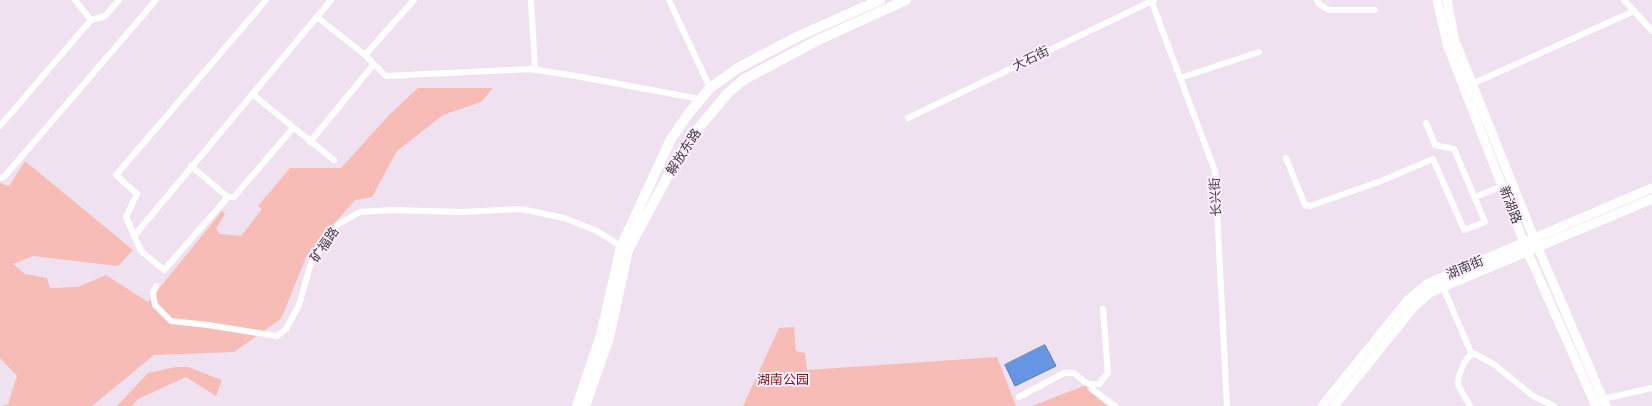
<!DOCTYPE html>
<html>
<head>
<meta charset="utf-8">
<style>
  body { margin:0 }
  canvas { display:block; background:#f0e1f1 }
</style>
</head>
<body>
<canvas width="1652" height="406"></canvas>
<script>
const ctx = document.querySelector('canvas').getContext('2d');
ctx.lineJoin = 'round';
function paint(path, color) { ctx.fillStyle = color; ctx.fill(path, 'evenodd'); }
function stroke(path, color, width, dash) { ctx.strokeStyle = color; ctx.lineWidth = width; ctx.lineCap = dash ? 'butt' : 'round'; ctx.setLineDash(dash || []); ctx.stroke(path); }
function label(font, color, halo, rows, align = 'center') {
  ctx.font = font + ' Cabin,"Noto Sans SC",sans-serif'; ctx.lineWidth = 4; ctx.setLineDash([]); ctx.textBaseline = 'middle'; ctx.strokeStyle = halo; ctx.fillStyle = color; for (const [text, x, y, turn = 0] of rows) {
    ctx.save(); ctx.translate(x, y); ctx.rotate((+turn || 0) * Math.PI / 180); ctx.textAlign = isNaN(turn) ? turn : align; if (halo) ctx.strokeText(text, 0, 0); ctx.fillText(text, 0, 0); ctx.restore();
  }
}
paint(new Path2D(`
  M418,88h75l-12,14 -38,13 -46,36 -25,46 -17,3 -48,55 -26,64 -47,33 -80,3 -62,51h-90l6,-2 9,-28 -17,-18v-175l9,3 16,-25 108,89 -15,16 -85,-10 -20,8 12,10 22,4 3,10 28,-1 28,-12 42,27 74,-91 3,3 -9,15 4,5 21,2 21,-27 -4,-3 32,-38h51l48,-53z
  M794,327l2,24 9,2 2,17 190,-13 19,49h-273l36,-78z
  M176,367h12l34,13 -6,16 -30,-19 -48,22 -6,7h-15l31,-33z
  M1086,385l2,5 19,16h-75z`), '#f8bcb6');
const water = new Path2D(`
  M1045,345l11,21 -41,20 -10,-21z`);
paint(water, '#6695e4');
stroke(water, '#5a79b2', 1);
stroke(new Path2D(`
  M75,0l16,20
  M266,0l-150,175 21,19 -11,23 15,34 23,19 64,-73h6l59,-69
  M414,0l-49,55 21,21 144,-7 46,7 124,23
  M531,0l4,70
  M669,0l41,88
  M1151,0l64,171 12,235
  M1317,0l2,4 10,6h46
  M1624,0l28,31
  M317,17l48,38
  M1180,78l79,-26
  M1472,84l162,-73
  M252,94l82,66
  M908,118l246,-118
  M0,126l91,-106 14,-4 14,-16
  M310,142l64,-78
  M1286,158l19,47 5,1 71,-25 52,-22 31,71 21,-8 -31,-73 -19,-4 -9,-22
  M191,166l37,31
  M0,178l4,-1 152,-177
  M1475,197l27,-11
  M134,236l197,-236
  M156,286l-3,7 2,12 16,16 37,4 69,11 9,-7 13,-24 12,-42 26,-38 23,-13 32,-2 69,2 60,-3 43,9 33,13 26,17
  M1443,287l29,68
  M1092,385v4l23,17
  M1019,397l45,-24h10c11,9 11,12 25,11l9,-11 -5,-64
  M1603,399l49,-11
  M1470,406l-12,-21 1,-9 5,-13 5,-7 6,-2 20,11 38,31 21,10`), '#fff', 6);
stroke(new Path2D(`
  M1437,0l10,44 81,209 68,153
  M1447,0l8,41 83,207 68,158
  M1322,406l85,-105 20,-17 225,-96
  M1334,406l80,-99 17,-15 221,-93`), '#fff', 9);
stroke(new Path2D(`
  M577,406l24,-71 20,-88 50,-108 18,-26 21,-25 28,-20 61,-32 81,-36
  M585,406l24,-68 19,-88 50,-93 19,-27 30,-36 16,-14 73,-39 90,-41`), '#fff', 10);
label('13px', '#3f393f', '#fdefff', [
  ["大石街",1031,59,-26],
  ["解放东路",684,152,-57],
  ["长兴街",1216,197,-93],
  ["新湖路",1510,205,69],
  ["矿福路",325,245,-55],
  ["湖南街",1465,268,-23]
]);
label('13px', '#721517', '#fdefff', [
  ["湖南公园",783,380]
]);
</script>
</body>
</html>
